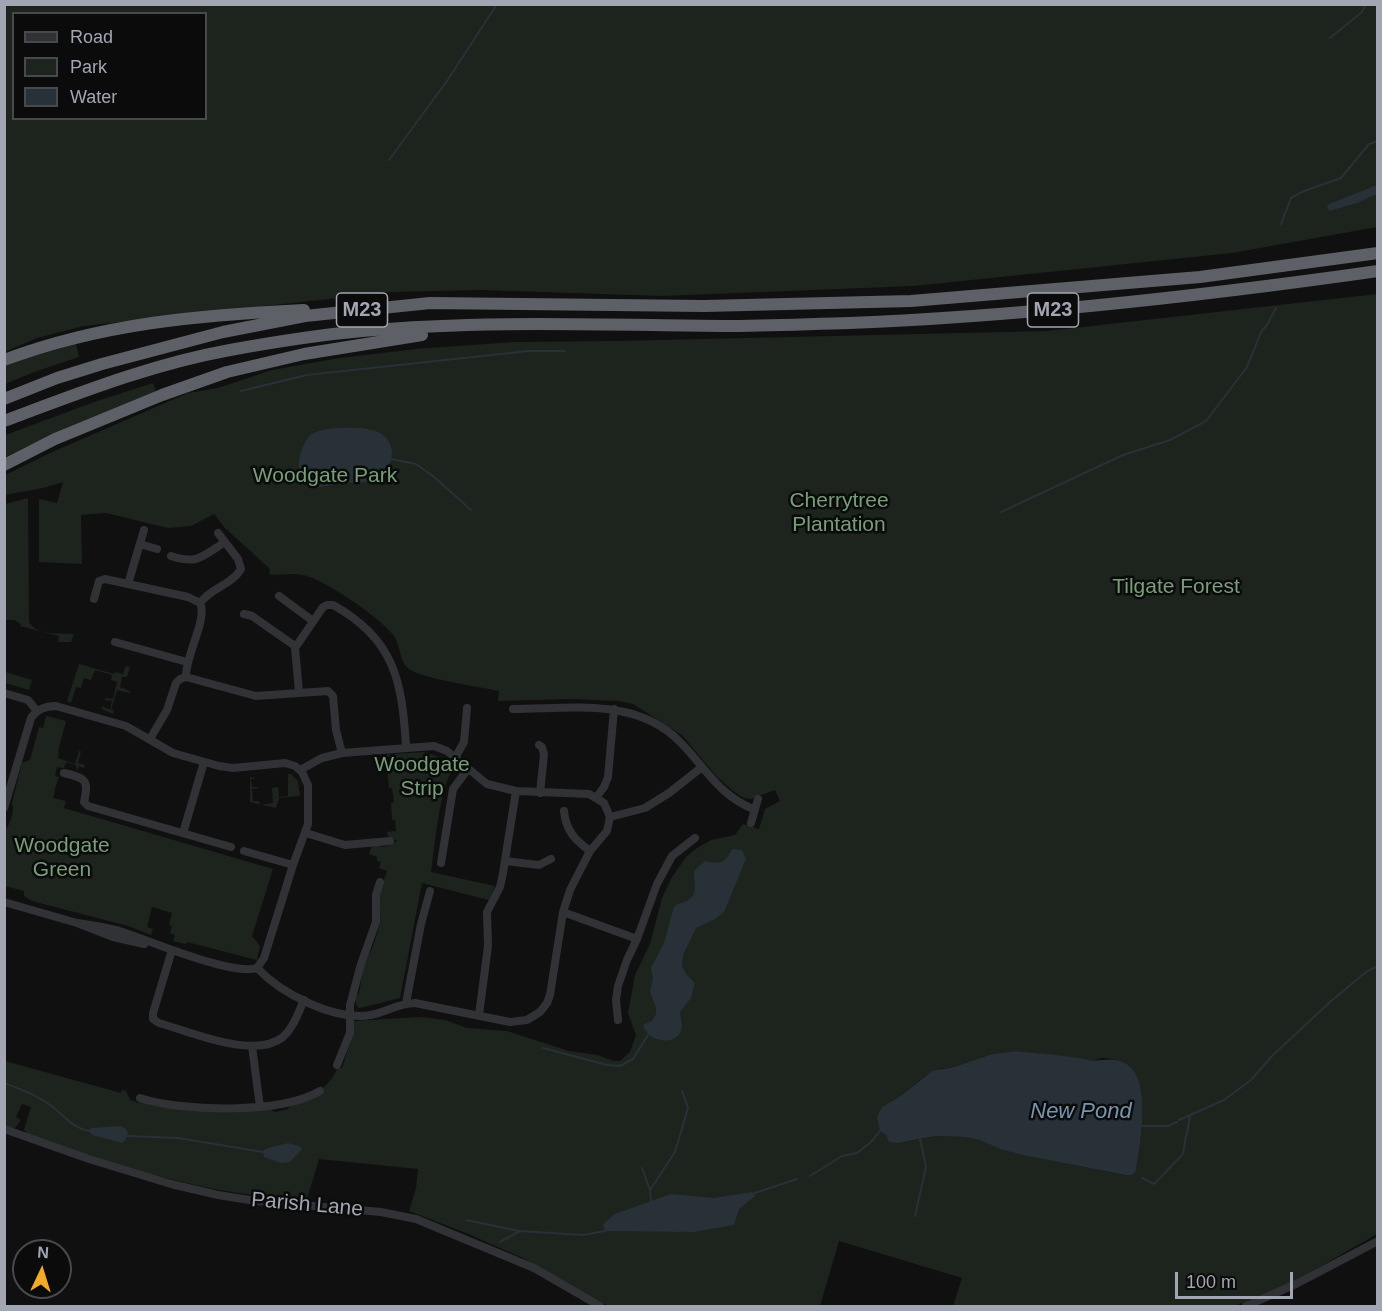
<!DOCTYPE html>
<html>
<head>
<meta charset="utf-8">
<style>
  body { margin:0 }
  #map { position:relative; width:1382px; height:1311px; overflow:hidden; background:#101011; font-family:Arial,sans-serif }
  canvas { display:block }
  .frame { position:absolute; inset:0; border:6px solid #a1a6b2; pointer-events:none }
  .legend { position:absolute; left:12px; top:12px; width:195px; height:108px; box-sizing:border-box; background:#0b0b0c; border:2px solid #47494e; margin:0; padding:8px 10px; list-style:none; font-size:18px; color:#a1a6b2 }
  .legend li { display:flex; align-items:center; gap:12px; height:30px }
  .legend b { width:30px; border:2px solid #47494e }
  .north { position:absolute; left:12px; top:1239px; width:60px; height:60px; box-sizing:border-box; background:#0b0b0c; border:2px solid #47494e; border-radius:50%; rotate:4deg; font-size:16px; font-weight:700; line-height:24px; text-align:center; color:#a1a6b2 }
  .north::after { content:''; display:block; margin:auto; width:21px; height:27px; background:#f3ab26; clip-path:polygon(50% 0,100% 100%,50% 72%,0 100%) }
  .scale { position:absolute; left:1175px; top:1272px; width:118px; height:27px; box-sizing:border-box; border:3px solid #a1a6b2; border-top:0; padding-left:8px; font-size:18px; line-height:21px; white-space:nowrap; color:#a1a6b2; -webkit-text-stroke:4px #0b0b0c; paint-order:stroke }
</style>
</head>
<body>
<div id="map">
<canvas width="1382" height="1311"></canvas>
<div class="frame"></div>
<ul class="legend">
<li><b style="height:8px;background:#313236"></b>Road</li>
<li><b style="height:16px;background:#1c241d"></b>Park</li>
<li><b style="height:16px;background:#283137"></b>Water</li>
</ul>
<div class="north">N</div>
<div class="scale">100 m</div>
</div>
<script>
const ctx = document.querySelector('canvas').getContext('2d');
ctx.lineJoin = 'round';
function paint(path, color) { ctx.fillStyle = color; ctx.fill(path, 'evenodd'); }
function stroke(path, color, width, dash) { ctx.strokeStyle = color; ctx.lineWidth = width; ctx.lineCap = dash ? 'butt' : 'round'; ctx.setLineDash(dash || []); ctx.stroke(path); }
function label(font, color, halo, rows, align = 'center') {
  ctx.font = font + ' Arial,sans-serif'; ctx.lineWidth = 5; ctx.setLineDash([]); ctx.textBaseline = 'middle'; ctx.strokeStyle = halo; ctx.fillStyle = color; for (const [text, x, y, turn = 0] of rows) {
    ctx.save(); ctx.translate(x, y); ctx.rotate((+turn || 0) * Math.PI / 180); ctx.textAlign = isNaN(turn) ? turn : align; if (halo) ctx.strokeText(text, 0, 0); ctx.fillText(text, 0, 0); ctx.restore();
  }
}
paint(new Path2D(`
  M5,5h1372v222l-145,26 -318,33 -252,10 -181,-6 -89,2 -308,34 -47,12 -32,14zM14,14h192v104h-192z
  M1377,294v940l-84,48 -58,24h-282l9,-28 -123,-37 -19,65h-212l-85,-48 -57,-25 -57,-22 7,-23 2,-19 -99,-10 -12,40c-97,-2 -188,-33 -280,-65l-3,-5 7,-22 -9,-3 -6,13 5,3 -7,9 -9,-3v-65l116,32 1,-3 4,1 4,9 9,3 1,-2 130,8 5,3 13,-3 2,-4c22,-11 38,-14 48,-38l4,1 11,-34v-13l68,-4 24,3 22,8 40,3 62,20 28,4 17,6h6l10,-9 6,-17 -8,-22 7,-38 15,-31 12,-46 10,-21 14,-20 11,-9 14,-8 24,-5 8,-11 16,5 6,-20 15,-8 -5,-11 -24,9 -7,-1 -11,-7 -16,-14 -35,-42 -49,-31 -15,-3 -47,-2 -73,2 1,-10c-19,-4 -76,-12 -90,-22 -9,-6 -9,-24 -15,-33 -13,-18 -70,-57 -91,-61 -11,-2 -23,0 -33,0l-1,-7 -44,-40 -11,-14 -23,12 -23,2 -62,-15 -25,2 1,49 -43,-2v-63l18,4 6,-21 -20,6 -38,7v-20l45,-22 138,-60 30,-5 54,-18 67,-12 77,-9 98,-7 104,-1 429,-10zM1016,1051c25,3 50,6 74,9 5,1 9,-2 14,-2 6,0 18,3 23,6 25,17 13,81 9,107l-11,4 -56,-11 -69,-15 -21,-9 -14,-3 -29,-1 -26,5 -21,1 -3,-7 -4,-28 20,-12 23,-19 15,-7 14,-2 38,-13z
  M76,344l3,13 -42,14 -32,13v-20z
  M153,383l3,8 -95,39 -56,27v-22l3,-1 86,-32z
  M28,498l1,124c8,14 31,11 45,12l-3,8h-13l1,-6 -39,-10 1,-2 -7,-4h-9v2v-118z
  M79,664l35,10 1,-2 8,2 3,-8 4,1 -3,10h-5l-2,10 10,4v2l-13,-3 -6,20 3,1 -1,3 -11,-5v-3l8,4 2,-9 -8,-1 2,-2 7,1 4,-17 -6,-2 1,-5 -17,-5 -4,10 -7,-2 -3,10 -5,-1 -5,16 -4,-2z
  M5,672l27,8 -3,10 -24,-7z
  M46,716l20,5 -8,30 1,1 -1,6 17,6 4,-13h2l-3,12 7,2 -1,3 -5,-2 -2,5 -1,-6 -10,-3 -2,6 -7,-1 -2,9 4,1 -5,14h1l-2,7 13,3 -2,7 209,61 -21,67 8,10 -3,14 -70,-18 -1,2 -13,-3 2,-6 -5,-2 2,-7 -3,-1 3,-12 -20,-6 -5,20 6,2 -2,6 -23,-9 -96,-25 -8,-5v-5l-19,-5v-56c5,-5 10,-20 7,-27l10,-40 8,-3 9,-33 4,1z
  M423,752c13,3 21,7 30,17 -14,20 -18,77 -22,103l64,14 -6,14 -67,-17 -22,115 -40,10 -3,-1 -2,-9 4,-5 6,-33c6,-5 14,-30 15,-38 1,-8 -1,-16 0,-23 0,-10 4,-19 7,-28l-8,-3 2,-6 -4,-1v-4l-8,-3 3,-8 6,-2 3,3 7,-1 9,-5 -9,-5 -1,-4 9,-1 -1,-11h-3l-1,-17 3,-1 -2,-14h-3l-2,-21 4,-1 -1,-9h-9v-2z
  M288,774h3l7,7 2,15 -21,2 -3,10 -26,-6v-25l7,1 -6,1 1,8h6v1l-6,1 1,12h6l1,4 13,-2 -1,-15 6,-1 1,10 9,-1z`), '#1c241d');
paint(new Path2D(`
  M1377,185v9l-20,9 -28,8 -2,-6z
  M335,428c20,0 54,-4 57,24 0,6 -2,12 -5,18 -11,17 -29,11 -46,13 -10,1 -23,7 -32,3 -18,-7 -9,-44 3,-52 7,-4 16,-5 23,-6z
  M732,849l10,1 4,9 -22,53 -9,7 -19,9 -13,27 -1,11 4,8 9,9 -4,15 -11,14c0,4 2,10 2,14 -2,22 -34,17 -39,-1l9,-4 4,-7v-6l-6,-16 3,-14 -2,-10 13,-25 10,-36c4,-5 7,-3 13,-6 13,-7 6,-20 7,-30l11,-10c16,4 20,2 27,-12z
  M1016,1051c24,3 49,4 73,9 12,2 23,-4 36,3 28,14 15,83 11,108l-4,4h-7l-102,-20 -23,-6 -21,-9 -14,-3 -29,-1 -39,7 -8,-1 -3,-7 -6,-4 -3,-14 5,-10 20,-12 30,-24 22,-4 38,-13z
  M120,1126l5,2 3,5 -2,6 -4,4 -30,-8 -3,-4 2,-3z
  M288,1143l11,3 3,3 -12,13 -9,1 -17,-6 -1,-5 2,-3z
  M752,1192l3,4 -16,13 -5,16 -40,7 -89,-1 -2,-7 12,-10 56,-20 43,4z`), '#283137');
stroke(new Path2D(`
  M1330,38l32,-26 4,-8
  M389,160l58,-79 50,-77
  M1281,224l10,-26 13,-7 37,-13 28,-34 9,-3
  M241,391l66,-16 221,-24h37
  M391,459l25,5 17,12 38,34
  M1001,512l122,-57 47,-15 36,-19 41,-54 14,-35 6,-7 9,-17
  M543,1048l64,17 13,1 13,-7 15,-24
  M4,1083c16,6 35,13 49,24 13,10 19,21 36,24
  M1179,1120l45,-20 27,-20 21,-24 58,-54 36,-30 12,-6
  M1142,1126h26l9,-4
  M1187,1134l3,-19
  M128,1136l50,2 85,14
  M642,1168l8,22
  M810,1176l32,-20 15,-3 14,-11 9,-11
  M1142,1178l12,6 29,-30 3,-19
  M752,1194l45,-15
  M651,1203l-1,-13 25,-38 13,-44 -6,-17
  M915,1216l11,-49 -6,-28
  M466,1220l53,11
  M500,1242l20,-11 63,4 22,-4`), '#283137', 2);
stroke(new Path2D(`
  M140,544l17,5
  M171,556c26,9 32,0 54,-14
  M128,584l16,-54
  M279,596l34,25
  M94,599l5,-18 6,-2 83,18 12,6
  M200,603c10,-15 32,-18 41,-34l-3,-10 -20,-26
  M244,614l8,2 43,30
  M115,642l72,20
  M186,677l70,19 72,-5 5,5 3,34 6,23
  M186,677c-1,-21 22,-58 14,-74
  M299,692l-4,-44 28,-41 4,-2h6c62,34 69,77 73,141
  M4,693l24,7 9,11
  M513,709c57,0 124,-12 167,33 27,27 37,52 75,68
  M150,739l17,-29 9,-27 4,-4 6,-2
  M539,745l3,2 2,7 -4,39
  M455,758l9,-16 3,-34
  M64,773c22,5 25,7 20,29l4,4 143,41
  M596,798l8,-11 4,-10 6,-68
  M4,808l27,-90c6,-9 14,-12 25,-12l70,20 47,27 46,13 14,2 52,-5 10,3 7,6 6,13v39l-15,41 -29,93 -7,10
  M564,811c2,20 11,29 26,40
  M610,817l35,-9 24,-15 33,-26
  M751,823l7,-24
  M183,833l21,-71
  M306,833l39,12 45,-4
  M244,851l49,14
  M505,861l34,4 12,-6
  M441,863l12,-74 15,-20
  M4,902l73,21 36,14 31,7
  M563,912l74,27
  M77,923c15,2 30,4 46,9 27,9 109,44 134,36
  M172,950l-19,63v6l6,4c32,9 95,37 124,14 11,-10 15,-24 21,-37
  M257,968c25,26 77,53 114,47 15,-3 28,-12 44,-12l95,19 17,-2 13,-8 7,-9 3,-8 13,-83 7,-22 20,-39 17,-20 3,-14 -6,-14 -15,-9 -73,-3 -29,-7 -40,-33 -13,-5 -92,7 -20,5 -22,12
  M406,1003l15,-79 9,-33
  M479,1015l9,-69 -1,-34 13,-25 3,-14 13,-82
  M618,1020l-2,-20 2,-14 9,-26 10,-21 20,-55 15,-28 23,-18
  M252,1046l8,61
  M337,1065l13,-32v-28l11,-41 15,-42v-27l4,-13
  M140,1098c43,14 141,16 180,-7
  M4,1129l85,30 82,25 47,11 38,6 125,11 35,7 118,49 66,38
  M1246,1306l50,-22 82,-43`), '#313236', 8);
stroke(new Path2D(`
  M4,360c99,-37 196,-45 300,-50
  M4,399l53,-21 45,-14 121,-32 82,-16 125,-13 274,3 207,-5 289,-24 178,-24
  M4,421c75,-28 148,-57 226,-71 44,-8 88,-15 132,-19 120,-11 242,-6 362,-5 42,0 84,-2 126,-3 177,-7 352,-27 528,-52
  M4,465l51,-26 107,-44 65,-23 77,-18 118,-19`), '#5d6067', 12);
for (const [x, y, w] of [
  [362,310,51],
  [1053,310,51]
]) { const box = new Path2D(); box.roundRect(x - w / 2, y - 17, w, 34, 4.5); ctx.fillStyle = '#0b0b0c'; ctx.fill(box); stroke(box, '#a1a6b2', 1.5); }
label('bold 20px', '#a1a6b2', null, [
  ["M23",362,310],
  ["M23",1053,310]
]);
label('21px', '#779e79', '#0b0b0c', [
  ["Woodgate Park",325,476],
  ["Cherrytree",839,501],
  ["Plantation",839,525],
  ["Tilgate Forest",1176,587],
  ["Woodgate",422,765],
  ["Strip",422,789],
  ["Woodgate",62,846],
  ["Green",62,870]
]);
label('21px', '#a1a6b2', '#0b0b0c', [
  ["Parish Lane",307,1205,5]
]);
label('italic 22px', '#7795af', '#0b0b0c', [
  ["New Pond",1081,1112]
]);
</script>
</body>
</html>
